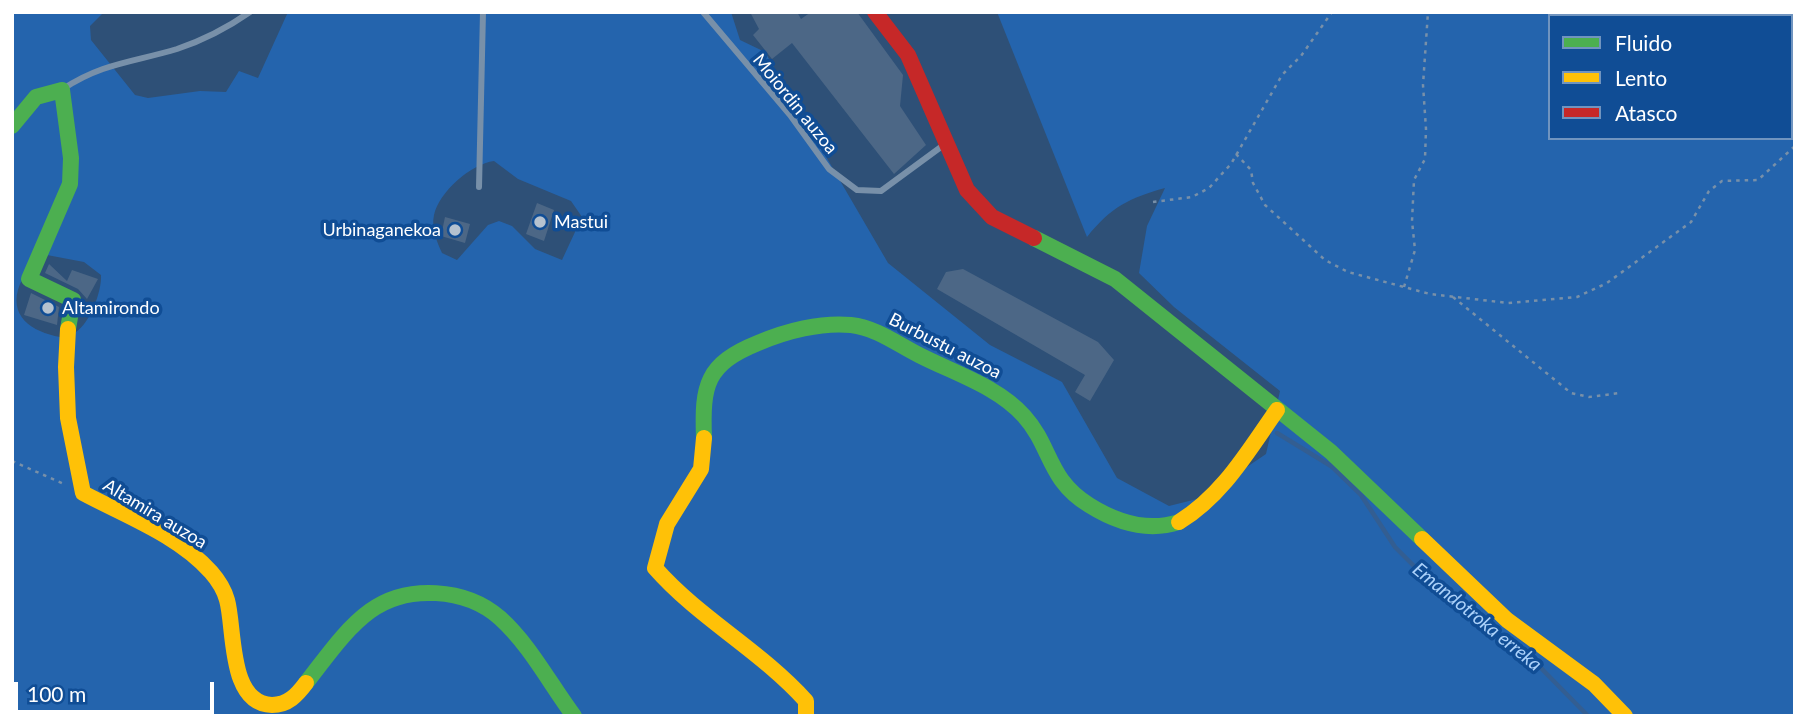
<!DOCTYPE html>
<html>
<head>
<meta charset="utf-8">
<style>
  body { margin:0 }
  #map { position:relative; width:1807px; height:728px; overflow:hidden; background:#2e5077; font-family:Lato,sans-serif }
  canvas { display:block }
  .frame { position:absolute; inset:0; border:14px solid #fff; pointer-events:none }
  .legend { position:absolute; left:1548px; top:14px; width:245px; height:126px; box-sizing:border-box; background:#104d95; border:2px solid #7094bf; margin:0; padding:9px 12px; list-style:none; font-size:21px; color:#fff }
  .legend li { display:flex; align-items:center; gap:14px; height:35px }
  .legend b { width:35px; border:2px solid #7094bf }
  .scale { position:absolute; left:14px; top:682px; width:200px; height:32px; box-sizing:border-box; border:4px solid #fff; border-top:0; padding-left:9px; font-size:21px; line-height:24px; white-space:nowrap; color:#fff; -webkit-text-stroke:5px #104d95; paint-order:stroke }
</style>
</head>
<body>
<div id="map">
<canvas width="1807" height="728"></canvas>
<div class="frame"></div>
<ul class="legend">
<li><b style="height:9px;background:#4caf50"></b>Fluido</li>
<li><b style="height:9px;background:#ffc107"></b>Lento</li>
<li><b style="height:9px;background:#c62828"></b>Atasco</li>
</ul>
<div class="scale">100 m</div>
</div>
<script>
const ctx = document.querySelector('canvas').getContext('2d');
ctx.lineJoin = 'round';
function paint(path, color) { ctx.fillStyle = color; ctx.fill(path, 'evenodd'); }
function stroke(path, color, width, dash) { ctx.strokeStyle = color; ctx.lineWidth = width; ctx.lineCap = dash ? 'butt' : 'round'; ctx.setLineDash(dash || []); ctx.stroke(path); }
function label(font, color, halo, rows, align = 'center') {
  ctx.font = font + ' Lato,sans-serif'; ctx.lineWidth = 7; ctx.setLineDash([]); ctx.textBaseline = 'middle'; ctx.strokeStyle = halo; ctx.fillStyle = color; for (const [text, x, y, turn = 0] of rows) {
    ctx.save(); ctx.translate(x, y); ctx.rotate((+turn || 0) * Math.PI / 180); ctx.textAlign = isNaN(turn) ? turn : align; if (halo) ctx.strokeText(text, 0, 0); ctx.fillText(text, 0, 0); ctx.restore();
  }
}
paint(new Path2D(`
  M12,12h92l-14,14 1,14 44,55 13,3 52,-7 26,1 13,-21 19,7 30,-66h443l9,28 25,12 123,211 102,82 72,37 55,96 52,28 32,-8 65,-44 14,-63 -106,-84 -35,-34 8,-47 18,-38c-36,10 -54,19 -78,49l-90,-225h798v704h-1783zM1550,16h241v122h-241zM494,161l24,18 53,22 11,16 -20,43 -27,-11 -23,-23 -13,-5 -11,4 -31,35 -15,-7c-5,-11 -11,-25 -8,-38 5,-23 37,-51 60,-54zM47,255l37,7 17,13c1,16 -11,48 -25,57 -4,3 -11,4 -16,5 -28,-5 -53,-21 -40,-53 4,-10 19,-21 27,-29z`), '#2464ad');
stroke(new Path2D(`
  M1277,433l54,33 30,29 34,52 30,30 34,31 79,57 50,51`), '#335e92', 4.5);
paint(new Path2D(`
  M750,12h47l4,7 10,-7h46l46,63 -3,31 26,39 -32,29 -102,-131 -20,16 -19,-24 6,-6z
  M537,203l17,7 -10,31 -18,-7z
  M445,217l25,7 -5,19 -24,-7z
  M49,264l18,17 5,-11 26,9 -11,20 -9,-10 -33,-16z
  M963,269l135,73 16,18 -24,41 -15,-9 10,-17 -148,-86 9,-17z
  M31,293l28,14 -2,18 -33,-10z`), '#4c6786');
stroke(new Path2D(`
  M1236,154l15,16 2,13 12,22 60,55 23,12 82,22 78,9 69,-6 30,-14 84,-61 18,-31 13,-10 36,-1 37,-34
  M1153,202l39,-5 17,-9 22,-24 51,-89 19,-19 31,-44
  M1404,287l11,-37 -3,-29 2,-41 11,-21 1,-30 -3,-44 5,-73
  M1453,297l118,96 18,4 31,-4
  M12,461l52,23`), '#7890a9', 2.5, [3.5, 5]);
stroke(new Path2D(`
  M703,12l87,103 39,54 28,21 24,1 64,-47
  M63,89c39,-26 71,-27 114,-40 27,-9 50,-21 73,-37
  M479,187l4,-175`), '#7890a9', 6);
stroke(new Path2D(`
  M12,126l24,-29 26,-7 9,68 -1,26 -41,95 44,21 -5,29
  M1034,238l81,41 216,173 91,87
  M704,438c-2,-53 2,-74 54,-95 28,-12 63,-21 93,-18 26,3 46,19 68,30 35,18 78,31 105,61 28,31 23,63 65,89 27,17 59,27 90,17
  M306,683c19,-24 39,-54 64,-72 37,-27 96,-23 130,7 30,27 50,66 74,98`), '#4caf50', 16);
stroke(new Path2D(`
  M68,329l-2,38 2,51 15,75c43,23 95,42 128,79 7,8 13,17 16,28 8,28 1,104 45,105 16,0 25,-10 34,-22
  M704,438l-3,31 -34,55 -12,44c45,51 105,82 151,133v15
  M1179,522c44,-27 69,-71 98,-112
  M1422,539l85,81 87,64 31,32`), '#ffc107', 16);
stroke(new Path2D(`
  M875,12l33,43 59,135 25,27 42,21`), '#c62828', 16);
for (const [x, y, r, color] of [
  [540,222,7,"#b6c2cf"],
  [455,230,7,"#b6c2cf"],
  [48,308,7,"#b6c2cf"]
]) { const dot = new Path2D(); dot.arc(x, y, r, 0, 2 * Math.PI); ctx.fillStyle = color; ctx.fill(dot); stroke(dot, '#104d95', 2.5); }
label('18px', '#fff', '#104d95', [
  ["Moiordin auzoa",795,104,51],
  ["Burbustu auzoa",945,346,27],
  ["Altamira auzoa",155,514,31]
]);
label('18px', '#fff', '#104d95', [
  ["Mastui",554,222],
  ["Urbinaganekoa",441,230,"right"],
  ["Altamirondo",62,308]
], 'left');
label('italic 19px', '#abd1fa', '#104d95', [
  ["Emandotroka erreka",1477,617,39]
]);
</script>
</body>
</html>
